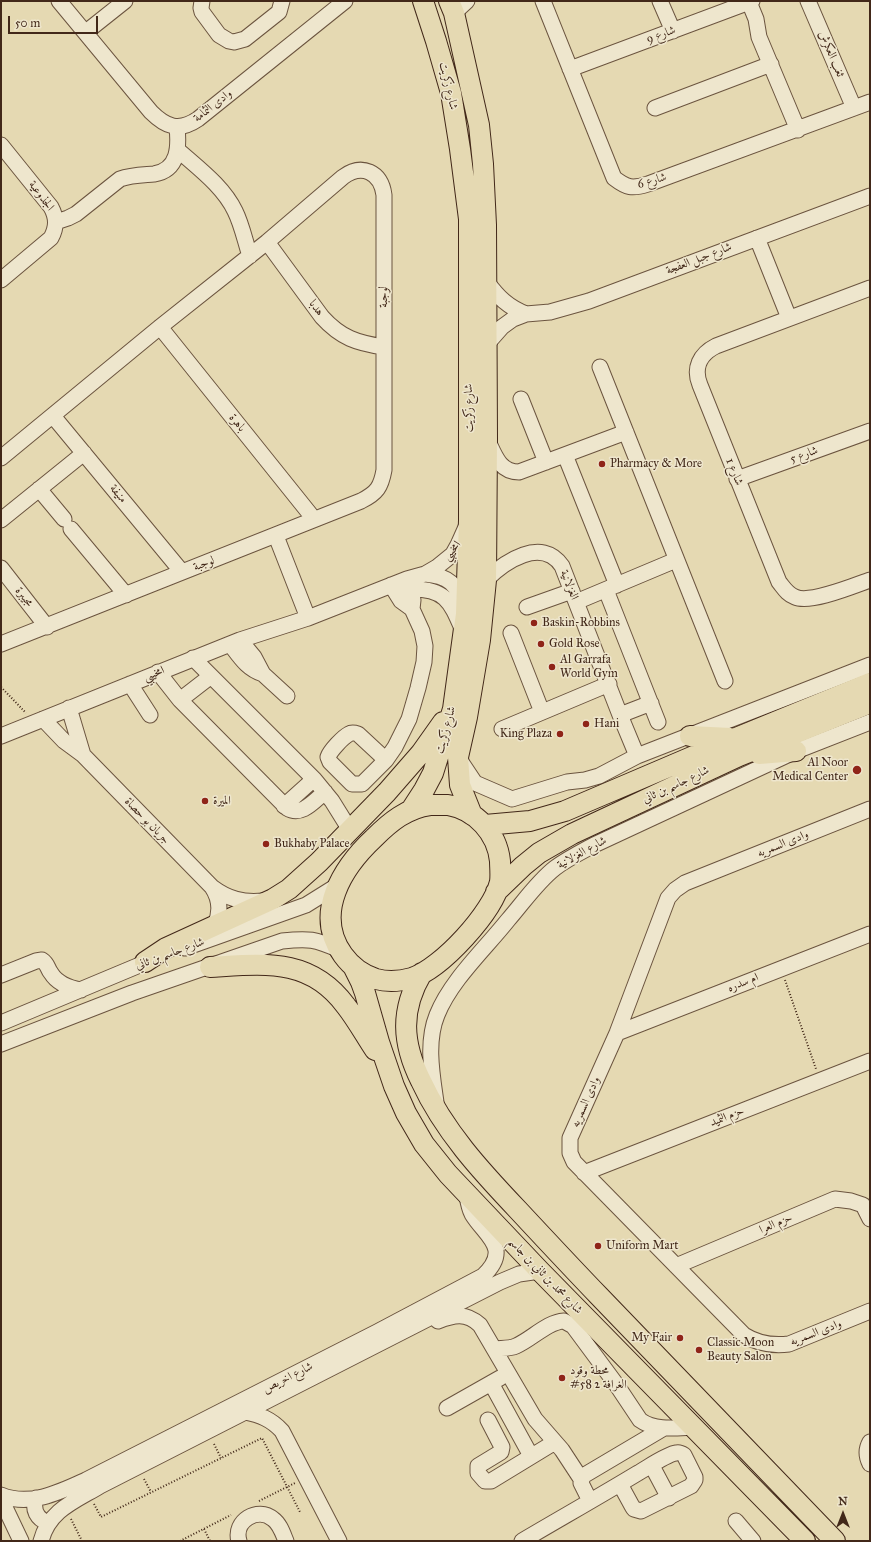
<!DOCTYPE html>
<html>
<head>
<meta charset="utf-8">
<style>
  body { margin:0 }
  #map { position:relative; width:871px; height:1542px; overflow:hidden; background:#e5d9b2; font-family:"IM FELL Great Primer",serif }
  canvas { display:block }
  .frame { position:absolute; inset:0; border:2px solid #422819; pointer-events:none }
  .north { position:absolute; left:823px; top:1494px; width:40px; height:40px; -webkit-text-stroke:3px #eee6cd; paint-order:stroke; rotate:0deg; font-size:11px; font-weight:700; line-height:16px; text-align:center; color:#422819 }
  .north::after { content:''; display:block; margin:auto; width:14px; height:18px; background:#422819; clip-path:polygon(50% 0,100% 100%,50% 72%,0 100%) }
  .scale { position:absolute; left:8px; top:16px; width:90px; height:18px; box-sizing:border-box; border:2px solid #422819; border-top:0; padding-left:5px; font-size:12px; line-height:14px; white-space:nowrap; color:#422819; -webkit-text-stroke:3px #eee6cd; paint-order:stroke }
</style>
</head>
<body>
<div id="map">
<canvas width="871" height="1542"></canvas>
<div class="frame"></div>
<div class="north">N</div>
<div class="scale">50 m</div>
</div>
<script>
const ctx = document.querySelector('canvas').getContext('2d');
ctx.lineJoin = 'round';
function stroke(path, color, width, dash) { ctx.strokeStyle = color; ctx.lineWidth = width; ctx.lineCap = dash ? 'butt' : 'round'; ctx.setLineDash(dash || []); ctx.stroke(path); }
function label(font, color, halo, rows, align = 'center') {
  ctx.font = font + ' "IM FELL Great Primer",Amiri,serif'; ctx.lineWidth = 3; ctx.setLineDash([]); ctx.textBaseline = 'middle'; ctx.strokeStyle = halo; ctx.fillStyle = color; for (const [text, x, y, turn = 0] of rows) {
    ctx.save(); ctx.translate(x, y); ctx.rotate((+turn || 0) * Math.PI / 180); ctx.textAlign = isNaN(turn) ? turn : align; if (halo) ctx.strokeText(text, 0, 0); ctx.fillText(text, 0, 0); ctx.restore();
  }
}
const minor = new Path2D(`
  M59,1l92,111c15,15 28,20 47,7l147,-118
  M202,1l-1,7 1,4 17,23 10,6 5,1 11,-3 34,-27 3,-11
  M543,1l71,177c13,10 18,11 34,6l222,-82
  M660,1l13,30
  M808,1l46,107
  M749,2l7,17 3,18 39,93
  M454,13l13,-12
  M86,32l39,-31
  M570,69l182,-68
  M655,108l116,-44
  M1,145l50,62c6,11 6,20 0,31l-50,42
  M178,150c20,18 45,36 57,61 7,14 10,30 15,45
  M56,222l12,-4 8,-4 44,-35c11,-4 22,-4 34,-5 25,-4 25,-28 23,-47
  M757,238l32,80
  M267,242l55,75c19,21 35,26 62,30
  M487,282c11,15 21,25 39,32
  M870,288l-154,58c-16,8 -23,22 -16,39l79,197c5,6 8,12 16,15 15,7 58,-11 75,-17
  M160,327l154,192
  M487,344l15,-17 11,-8 13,-5 24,-2 39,-11 281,-105
  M600,367l125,314
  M521,399l25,63
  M53,416l129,156
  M488,441c7,15 12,31 31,31l107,-40
  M565,455l52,130
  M1,458l159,-131 107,-85 76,-65c19,-14 38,-5 41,18v275c-3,17 -7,23 -23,31l-360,143
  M737,479l133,-48
  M39,489l25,30
  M1,520l83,-67
  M71,529l55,66
  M276,536l32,82
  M1,568l46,59
  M425,574c24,2 32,10 39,33
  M486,580c18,-18 56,-44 76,-14l58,149 17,41
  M391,585l10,16 11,8
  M410,589c37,-1 41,14 54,44
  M606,590l52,132
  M576,602l100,-42
  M527,607l45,-16
  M511,633l31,79
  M240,640l14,17 9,17 24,22
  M230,644c10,13 17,25 33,30
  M193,658l121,121 18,22 18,29
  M158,672l22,28 107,108c15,9 27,-7 38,-16
  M130,684l20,31
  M180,700l31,-24
  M69,708l14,47
  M620,715l31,-12
  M43,719l21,22 19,14 129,132c16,12 31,16 51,14
  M502,729l107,-45
  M1,736l239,-96 68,-22 99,-39 18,-5 12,-7 16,-13 5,-9 8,-18
  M459,759l16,24 37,16 55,-17 18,-2 14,-4 38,-20 233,-91
  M386,760l-28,-26c-3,-1 -6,-2 -9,0 -6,3 -19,17 -21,23l2,5 22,22h10l24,-24 9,-13 14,-28 9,-31 6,-26 1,-16 -3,-15 -10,-22 1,-9 -6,-21
  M284,806l30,-27
  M870,809l-185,74 -10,7 -7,8 -51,135 -47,105v15l4,9 170,173c14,9 28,11 45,9l81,-33
  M212,887c8,12 9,25 3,38
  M185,948l121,-43 32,-20
  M1,975l35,-14 6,-1c6,4 5,8 9,13 6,10 19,15 30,17
  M1,1023l153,-64
  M617,1033l253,-99
  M1,1044l131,-51 150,-52c27,-3 33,-2 58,9
  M436,1102c-4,-28 -10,-60 1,-87 14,-35 48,-66 71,-95 15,-17 29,-38 47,-52 12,-9 26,-16 39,-23l202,-94 74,-29
  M584,1173l286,-112
  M676,1266l159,-67 16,2 12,4 7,14
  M438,1321c16,-6 28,-9 42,4l55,94 27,31 19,29
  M494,1349c7,-1 15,0 22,-3 16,-7 31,-24 48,-25l9,5 43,58 24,36c15,11 35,8 52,7
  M491,1383l40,73
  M447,1408l53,-30
  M245,1412c15,3 26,7 37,19l57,110
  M488,1420l14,27 -1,5 -23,14v7l7,8h6l64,-39
  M870,1442c-4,7 -4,14 0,22
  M652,1466l17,32
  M1,1495c29,12 59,-3 85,-15l291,-148 106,-56c29,-28 3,-39 -11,-62 -3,-6 -4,-12 -5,-18
  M36,1498c-4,12 1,21 12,25
  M1,1499l20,42
  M590,1501l-9,-18 2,-7 81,-48
  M736,1521l17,20
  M41,1541c8,-31 34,-40 59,-55l400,-204 19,-8 21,-3
  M239,1541c-6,-20 19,-35 34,-22 7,5 10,15 13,22
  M522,1541c39,-23 78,-45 116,-68 9,-5 29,-19 38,-20 3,-1 5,0 8,2l11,22v3l-4,6 -50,25 -7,-2 -2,-3 -12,-22`);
const major = new Path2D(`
  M449,1l5,12 25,112 4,39 3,61 1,214 -1,141 -6,60 -13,77 -9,40 2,28 12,30
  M690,736l40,2
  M759,754l37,-3
  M430,805c6,0 12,0 18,0 28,5 49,28 52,56 0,6 1,14 0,21 -7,30 -58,86 -88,96 -11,3 -25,4 -36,1 -13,-4 -25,-13 -33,-24 -30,-42 0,-88 31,-117 16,-16 33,-30 56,-33z
  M411,810l13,-20 9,-17 20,-64 13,-95 3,-94v-301l-9,-70 -9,-56 -15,-52 -13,-40
  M485,825l45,-4 35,-10 171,-73 134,-55
  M496,892l27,-26 16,-13 33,-19 167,-78 131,-53
  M145,962l21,-14 107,-49 16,-10 30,-27 68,-70 34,-39 22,-31
  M353,966l8,16 4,11 14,49 15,44 12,27 18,31 24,30 92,97 265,270
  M210,967c54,-3 100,-10 136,39 11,14 19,29 29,44
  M422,973c-22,37 -20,70 -1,108 23,50 60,90 97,129 27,29 54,58 81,86 79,82 157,164 236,245`);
stroke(minor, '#6b543f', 17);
stroke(major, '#422819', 22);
stroke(new Path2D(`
  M1,687l25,26
  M785,980l31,89
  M214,1444l7,14
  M144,1479l7,13
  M259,1501l36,-18
  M94,1504l7,13 161,-79 38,74
  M71,1519l11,22
  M204,1529l6,12
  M180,1541l51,-26`), '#422819', 2, [1, 2]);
stroke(minor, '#eee6cd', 15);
stroke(major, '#e5d9b2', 20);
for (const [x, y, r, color] of [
  [602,464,4,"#8f2418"],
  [534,623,4,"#8f2418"],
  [541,644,4,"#8f2418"],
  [552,667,4,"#8f2418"],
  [586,724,4,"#8f2418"],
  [560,734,4,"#8f2418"],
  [857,770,5,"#8f2418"],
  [205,801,4,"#8f2418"],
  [266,844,4,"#8f2418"],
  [598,1246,4,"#8f2418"],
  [680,1338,4,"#8f2418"],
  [699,1350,4,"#8f2418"],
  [562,1378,4,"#8f2418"]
]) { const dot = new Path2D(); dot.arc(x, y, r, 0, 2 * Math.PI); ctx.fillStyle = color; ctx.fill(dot); stroke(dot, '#eee6cd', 1.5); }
label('12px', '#422819', '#eee6cd', [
  ["شارع 9",661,35,-20],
  ["ثغب العكرش",831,54,67],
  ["شارع زكريت",448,86,77],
  ["وادى الثمامة",213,106,-38],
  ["شارع 6",652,181,-16],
  ["الجذوعية",41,196,53],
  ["شارع جبل العفجة",699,259,-21],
  ["لوجبة",384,297,-90],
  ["هدبا",316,308,53],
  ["شارع زكريت",469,408,-90],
  ["باهرة",237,423,51],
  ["شارع 5",804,455,-20],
  ["شارع 1",734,472,68],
  ["منيفة",118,494,51],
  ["امخيبي",452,551,-52],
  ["لوجبة",204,564,-21],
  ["الغزلانية",569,585,68],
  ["مجيبرة",24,597,52],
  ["امخيبي",154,674,-22],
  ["شارع زكريت",446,730,-75],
  ["شارع جاسم بن ثاني",676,785,-25],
  ["جريان بو حصاة",147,821,46],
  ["وادى السمريه",783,844,-22],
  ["شارع الغزلانية",582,853,-29],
  ["شارع جاسم بن ثاني",170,954,-20],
  ["ام سدره",743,983,-22],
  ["وادى السمريه",586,1102,-66],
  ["حزم الثميد",727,1117,-21],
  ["حزم العرا",776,1224,-23],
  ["شارع محمد بن ثاني بن جاسم",545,1276,46],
  ["وادى السمريه",816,1333,-21],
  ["شارع اخريص",288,1378,-27]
]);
label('12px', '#422819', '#eee6cd', [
  ["Pharmacy & More",610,464],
  ["Baskin-Robbins",542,623],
  ["Gold Rose",549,644],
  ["Al Garrafa",560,660],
  ["World Gym",560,674],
  ["Hani",594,724],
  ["King Plaza",552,734,"right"],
  ["Al Noor",848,763,"right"],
  ["Medical Center",848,777,"right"],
  ["الميرة",213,801],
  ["Bukhaby Palace",274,844],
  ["Uniform Mart",606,1246],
  ["My Fair",672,1338,"right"],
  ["Classic Moon",707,1343],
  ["Beauty Salon",707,1357],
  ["محطة وقود",570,1371],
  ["#58 الغرافة 2",570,1385]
], 'left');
</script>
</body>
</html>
